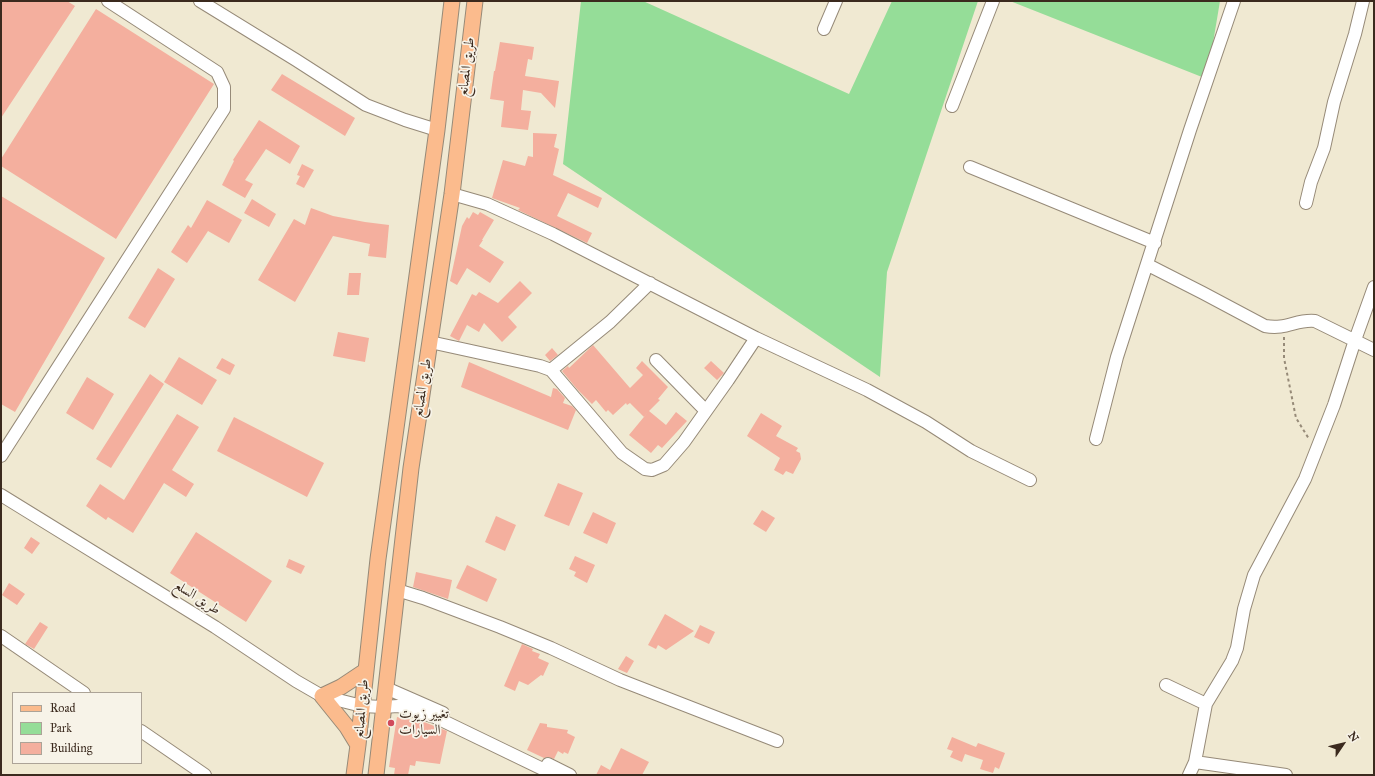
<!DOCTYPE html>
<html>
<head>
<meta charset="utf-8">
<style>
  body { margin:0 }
  #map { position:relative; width:1375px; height:776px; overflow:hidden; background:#f0e9d2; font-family:"IM FELL Great Primer",serif }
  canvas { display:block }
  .frame { position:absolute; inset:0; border:2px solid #3b2a1e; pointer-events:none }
  .legend { position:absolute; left:12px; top:692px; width:130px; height:72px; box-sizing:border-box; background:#f7f3e8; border:1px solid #aca397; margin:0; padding:5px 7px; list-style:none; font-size:12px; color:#3b2a1e }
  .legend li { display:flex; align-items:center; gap:8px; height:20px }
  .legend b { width:20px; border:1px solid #aca397 }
  .north { position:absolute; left:1323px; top:724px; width:40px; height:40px; -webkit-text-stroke:3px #f7f3e8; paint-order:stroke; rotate:55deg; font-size:11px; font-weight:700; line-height:16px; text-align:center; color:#3b2a1e }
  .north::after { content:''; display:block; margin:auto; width:14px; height:18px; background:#3b2a1e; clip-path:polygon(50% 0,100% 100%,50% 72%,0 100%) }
</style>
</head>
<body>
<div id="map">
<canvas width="1375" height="776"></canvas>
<div class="frame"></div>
<ul class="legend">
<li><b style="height:5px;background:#fbbb8d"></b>Road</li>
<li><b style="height:11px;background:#95dd98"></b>Park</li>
<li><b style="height:11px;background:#f4af9e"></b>Building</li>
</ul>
<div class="north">N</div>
</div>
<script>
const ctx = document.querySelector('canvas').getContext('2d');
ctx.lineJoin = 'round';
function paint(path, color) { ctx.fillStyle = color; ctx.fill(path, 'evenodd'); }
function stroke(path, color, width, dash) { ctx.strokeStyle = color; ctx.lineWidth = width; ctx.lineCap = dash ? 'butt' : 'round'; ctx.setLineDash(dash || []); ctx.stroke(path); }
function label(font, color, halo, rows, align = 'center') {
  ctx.font = font + ' "IM FELL Great Primer",Amiri,serif'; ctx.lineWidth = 3.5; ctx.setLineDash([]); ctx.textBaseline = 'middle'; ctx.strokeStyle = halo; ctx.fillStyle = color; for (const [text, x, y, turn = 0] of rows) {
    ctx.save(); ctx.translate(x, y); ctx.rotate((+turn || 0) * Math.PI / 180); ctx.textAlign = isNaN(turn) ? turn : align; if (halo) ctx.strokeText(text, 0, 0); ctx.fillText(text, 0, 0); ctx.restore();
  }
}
paint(new Path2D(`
  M581,1h62l206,93 43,-93h86l-91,271 -7,105 -317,-213z
  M1010,1h210l-13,78z`), '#95dd98');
paint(new Path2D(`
  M1,1h66l8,5 -74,112z
  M96,9l118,75 -98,155 -115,-73v-7z
  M500,42l34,5 -2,13 -4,-1 -3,17 34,5 -4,27 -14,-15 -18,-3 -2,20 10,1 -3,19 -27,-3 3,-26 -14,-2 4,-28h1z
  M282,74l73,44 -10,18 -74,-46z
  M259,120l41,26 -10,18 -24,-15 -21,31 8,4 -8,14 -23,-13 12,-24 -1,-1z
  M533,133l24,1 -3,13 5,2 -6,26 49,23 -4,10 -30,-15 -11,23 35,17 -5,10 -69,-33 2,-2 -28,-10 11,-38 22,6 3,-10 5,1z
  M302,164l12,6 -10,18 -8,-4 4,-8 -3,-1z
  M1,196l104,62 -90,154 -14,-8z
  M252,199l24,15 -7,13 -25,-14z
  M207,200l35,20 -13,23 -21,-12 -21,32 -16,-11 17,-27 3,3z
  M311,208l22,8 32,6 24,3 -3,33 -18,-2 2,-12 -37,-8 -38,66 -37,-22 36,-61 11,6z
  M473,212l5,3 2,-3 14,8 -12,20h1l-4,6 25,16 -14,21 -23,-15 -10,17 -7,-4 12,-55 5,-9 2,2z
  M158,268l17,11 -30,49 -17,-10z
  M349,273h12l-2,22h-12z
  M520,281l12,12 -24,24 9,10 -15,15 -18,-19 -5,9 -12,-7 -8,16 -9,-5 22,-42 4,2 3,-4 19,11z
  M338,332l31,6 -4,24 -32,-6z
  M593,345l37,43 13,-13 -7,-7 6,-7 26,26 -10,12 2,1 -11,11 17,14 10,-13 11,9 -25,27 -4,-3 -7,8 -22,-18 19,-23 -4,5 -14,-14 -3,2 -1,-2 -13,12 -5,-5 -2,2 -10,-12 -4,4 -15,-15 -15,-18 6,-5 1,2z
  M552,348l6,7 -8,6 -5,-6z
  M179,357l38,23 -15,25 -38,-23z
  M222,358l13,7 -5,10 -14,-7z
  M711,361l13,12 -7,7 -13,-12z
  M469,362l82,35 2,-9 4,1 8,9 -2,5 9,3 4,4 -8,20 -107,-43z
  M150,374l14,10 -53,84 -15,-9z
  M87,377l27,17 -21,36 -27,-17z
  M761,413l21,13 -6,10 22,12 -2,3 4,2 1,6 -8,15 -7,-3 -3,4 -9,-5 6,-12 -33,-22z
  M177,414l22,13 -27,43 22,14 -8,13 -22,-14 -31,50 -25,-16 -2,3 -20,-14 14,-22 24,16z
  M234,417l90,46 -17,34 -90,-46z
  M558,483l25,10 -14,33 -25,-10z
  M762,510l13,8 -9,14 -13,-8z
  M593,512l23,11 -9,21 -24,-11z
  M496,516l20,9 -11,26 -20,-9z
  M196,532l76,49 -26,41 -76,-49z
  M31,537l9,6 -8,11 -8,-6z
  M575,556l20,9 -8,18 -13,-7 2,-4 -7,-3z
  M289,559l16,7 -4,8 -15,-7z
  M467,565l30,14 -10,23 -31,-14z
  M416,572l36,8 -4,19 -35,-12z
  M9,583l16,11 -8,11 -15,-10z
  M665,614l29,17 -28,19 -8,-5 -2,4 -8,-4z
  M40,622l8,5 -14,22 -9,-5z
  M700,625l15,7 -6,12 -15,-7z
  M522,644l11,5 -1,2 8,3 -2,4 11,5 -6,13 -2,-1 -13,10 -9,-4 -4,10 -11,-5z
  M626,656l8,5 -7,12 -9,-4z
  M397,717l27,5 23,9 -7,33 -24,-3 -1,5 -5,-1 -2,10h-14l1,-7 -6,-1z
  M540,723l7,1v3l21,3 -1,3 8,4 -7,17 -4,-2 -1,2 -5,-3 -4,8 -6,-2 -4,1 -17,-8z
  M952,737l24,10 2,-4 27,10 -6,16 -4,-2 -2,6 -13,-4 3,-9 -18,-6 -3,8 -12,-5 3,-6 -6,-2z
  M621,748l28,14 -7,13h-46l5,-10 9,5z`), '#f4af9e');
const minor = new Path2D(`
  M200,1l96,59 70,45 39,15 32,10
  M824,29l12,-28
  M952,106l41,-105
  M970,167l185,76
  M452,194l35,10 66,30 203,104 111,52 59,32 45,29 59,29
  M1306,203l5,-21 13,-34 10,-46 21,-68 8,-33
  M1148,265l55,28 62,33c22,4 31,-7 50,-5l59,29
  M430,342l110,24 11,4 59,-48 40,-39
  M656,360l50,51
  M551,370l71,83 23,16 7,1 12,-5 20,-23 44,-62 28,-42
  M1096,439l21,-82 73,-227 44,-129
  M1,456l223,-347v-22l-7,-15 -109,-71
  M1,495l214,132 81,54 26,15 40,10 21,1 15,-1 37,11 120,58
  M397,590l26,8 77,29 51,21 69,32 157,61
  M1,636l83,57
  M1166,685l40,19
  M386,688l57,25
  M141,731l64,44
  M1195,762l91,13
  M548,764l22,11
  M1189,775l6,-13 11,-58 26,-43 5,-13 7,-39 10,-34 51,-96 29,-74 21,-65 19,-53`);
const major = new Path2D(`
  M358,745l-11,-18 -25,-31 19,-9 24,-16
  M354,775l4,-30 20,-186 59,-429 15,-129
  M376,775l35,-307 41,-274 23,-193`);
stroke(minor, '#968a78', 14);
stroke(major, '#968a78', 17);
stroke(new Path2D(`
  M1284,337v21l12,60 13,21`), '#968a78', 2, [3, 3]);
stroke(minor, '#fff', 12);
stroke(major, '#fbbb8d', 15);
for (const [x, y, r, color] of [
  [391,723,4,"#d1495b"]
]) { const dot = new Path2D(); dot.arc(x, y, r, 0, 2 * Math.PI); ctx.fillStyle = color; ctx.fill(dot); stroke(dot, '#f7f3e8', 1.5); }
label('14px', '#3b2a1e', '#f7f3e8', [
  ["طريق المصانع",467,67,-83],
  ["طريق المصانع",423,388,-81],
  ["طريق السلع",197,598,32],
  ["طريق المصانع",362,709,-85]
]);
label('14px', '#3b2a1e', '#f7f3e8', [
  ["تغيير زيوت",399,715],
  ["السيارات",399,731]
], 'left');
</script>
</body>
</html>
